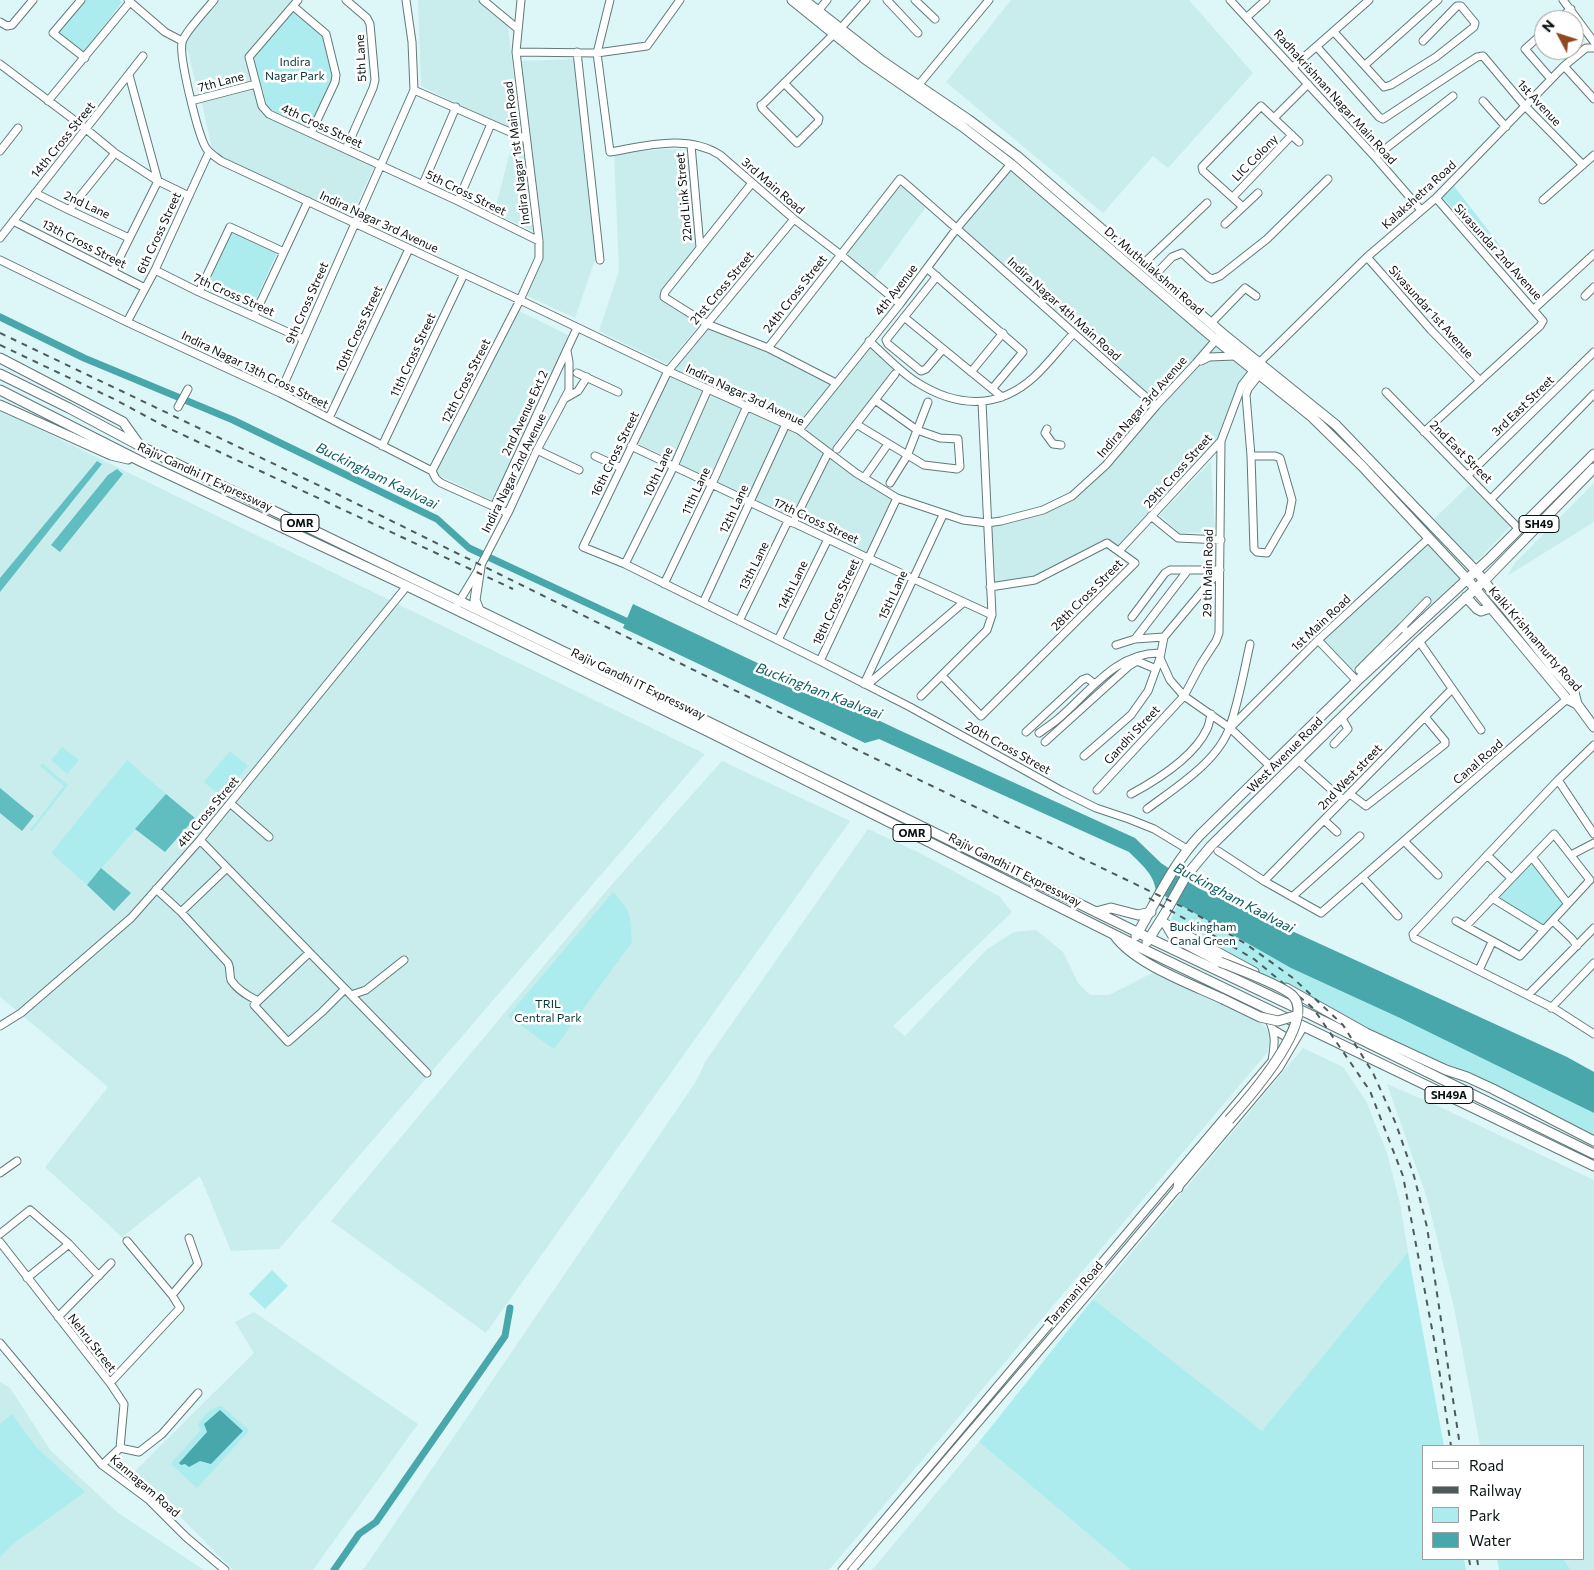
<!DOCTYPE html>
<html>
<head>
<meta charset="utf-8">
<style>
  body { margin:0 }
  #map { position:relative; width:1594px; height:1570px; overflow:hidden; background:#ddf6f7; font-family:Commissioner,sans-serif }
  canvas { display:block }
  .legend { position:absolute; left:1422px; top:1445px; width:162px; height:115px; box-sizing:border-box; background:#fff; border:1px solid #9da0a0; margin:0; padding:6px 9px; list-style:none; font-size:15px; color:#091112 }
  .legend li { display:flex; align-items:center; gap:10px; height:25px }
  .legend b { width:25px; border:1px solid #9da0a0 }
  .north { position:absolute; left:1534px; top:10px; width:50px; height:50px; box-sizing:border-box; background:#fff; border:1px solid #9da0a0; border-radius:50%; rotate:310deg; font-size:14px; font-weight:700; line-height:20px; text-align:center; color:#091112 }
  .north::after { content:''; display:block; margin:auto; width:18px; height:22px; background:#8f4921; clip-path:polygon(50% 0,100% 100%,50% 72%,0 100%) }
</style>
</head>
<body>
<div id="map">
<canvas width="1594" height="1570"></canvas>
<ul class="legend">
<li><b style="height:6px;background:#fff"></b>Road</li>
<li><b style="height:6px;background:#4d5a5b"></b>Railway</li>
<li><b style="height:14px;background:#acecee"></b>Park</li>
<li><b style="height:14px;background:#48a7aa"></b>Water</li>
</ul>
<div class="north">N</div>
</div>
<script>
const ctx = document.querySelector('canvas').getContext('2d');
ctx.lineJoin = 'round';
function paint(path, color) { ctx.fillStyle = color; ctx.fill(path, 'evenodd'); }
function stroke(path, color, width, dash) { ctx.strokeStyle = color; ctx.lineWidth = width; ctx.lineCap = dash ? 'butt' : 'round'; ctx.setLineDash(dash || []); ctx.stroke(path); }
function label(font, color, halo, rows, align = 'center') {
  ctx.font = font + ' Commissioner,sans-serif'; ctx.lineWidth = 5; ctx.setLineDash([]); ctx.textBaseline = 'middle'; ctx.strokeStyle = halo; ctx.fillStyle = color; for (const [text, x, y, turn = 0] of rows) {
    ctx.save(); ctx.translate(x, y); ctx.rotate((+turn || 0) * Math.PI / 180); ctx.textAlign = isNaN(turn) ? turn : align; if (halo) ctx.strokeText(text, 0, 0); ctx.fillText(text, 0, 0); ctx.restore();
  }
}
paint(new Path2D(`
  M213,0h84l-48,55 6,27 -56,15 -11,-45 -9,-14z
  M418,0h60l30,26 12,108 -99,-48z
  M1011,0h178l64,73 -85,95 -15,-12 -50,57 -157,-131z
  M574,59l22,198 -21,61 -56,-26 21,-38 -21,-193z
  M257,88l9,24 109,52 -24,54 -138,-64 -11,-51z
  M514,137l12,5 13,92 -45,-21z
  M667,149l26,1 5,97 -36,48 44,21 -39,48 -68,-33 20,-60 -5,-117z
  M1011,164l242,207 -7,9 -25,61 -102,110 -12,-8 -72,37 -45,7 -3,-64 56,-13 29,-14 34,-31 50,-59 -199,-178z
  M900,179l28,25 -56,77 -31,-26z
  M515,309l55,27 -76,165 -60,-28z
  M710,321l123,62 -36,45 -126,-58z
  M869,341l34,29 -74,83 68,45 -29,60 -193,-93 33,-75 91,40z
  M668,375l35,17 -30,68 -37,-17z
  M0,410l705,344 -426,495 -48,2 -31,-75 -78,61 -77,-70 63,-80 -108,-90z
  M1211,461l4,71 -36,1 -19,-18z
  M1594,483v39l-87,54 8,-13z
  M1469,485l42,41 -33,34h-8l-36,-41z
  M1428,544l35,37 -107,100 -39,-41z
  M722,761l128,60 -364,512 -155,-112 276,-331z
  M868,829l52,24 79,43 13,16 -119,114 12,10 82,-87 27,-17 22,-2 27,22 15,31 12,12h19l45,-23 108,51 9,12 -4,18 -438,517h-466l334,-490 8,-18z
  M1303,1048l40,19 23,34 21,52 13,50 8,49 -146,180 -169,-133z
  M1387,1084l51,22 156,74v390h-23l-8,-11h20v-113l-103,-1 -26,-138 -27,-109z
  M254,1312l164,112 -105,146h-80l-98,-99 119,-118 -19,-31z
  M0,1382l10,6 41,63 66,61 87,58h-204z
  M979,1442l152,128h-259z`), '#c9eded');
paint(new Path2D(`
  M85,0h35l2,2 -39,52 -26,-21z
  M293,7l32,27 10,44 -22,52 -45,-22 -15,-51z
  M1454,186l88,114 -4,5 -96,-108z
  M233,230l45,21 -27,59 -45,-21z
  M62,747l17,13 -12,14 -16,-14z
  M230,751l18,15 -26,31 -18,-15z
  M127,760l39,34 -79,91 -36,-32z
  M42,763l26,22 -36,46 -2,-1 34,-44 -24,-20z
  M1531,860l33,44 -21,22 -47,-29z
  M613,892c19,20 17,23 19,50l-78,107 -46,-33z
  M1178,903l114,65 108,50 194,95v24l-245,-115 -106,-55 -71,-42 -1,-6z
  M1408,1252l36,194h-21v113h41l2,11h-335l-152,-128 114,-143 169,132z
  M272,1270l16,16 -23,23 -16,-15z
  M221,1406l27,23v3l-51,56 -25,-23v-3l29,-32 -3,-5c5,-9 13,-18 23,-19z
  M12,1414l24,33 49,45 -71,51 -14,14v-133z
  M1497,1559h66l8,11h-72z`), '#acecee');
paint(new Path2D(`
  M97,461l5,3 -102,128v-14z
  M117,469l6,5 -63,78 -9,-7 57,-70z
  M0,788l34,28 -12,15 -22,-18z
  M166,794l29,24 -30,34 -30,-23z
  M101,868l30,25 -17,18 -27,-26z`), '#60bec1');
paint(new Path2D(`
  M633,604l266,126 236,108 26,25 37,25 369,169 27,15v41l-194,-95 -109,-50 -135,-77c-2,-17 -15,-27 -27,-39l-250,-113 -14,4 -242,-115z
  M220,1410l23,21 -32,33 -11,-3 -11,6 -4,-3 -4,1 -2,-2 28,-31 -3,-8z`), '#48a7aa');
stroke(new Path2D(`
  M0,317l84,41 149,62 204,99 32,29 163,76
  M334,1570l25,-36 17,-12 129,-186 5,-28`), '#48a7aa', 7);
const minor = new Path2D(`
  M81,0l-28,33 32,25
  M128,0l37,32 17,9
  M214,0c-7,9 -31,34 -32,43 -3,15 16,92 24,105 4,6 10,9 15,13l299,139 148,71 131,59 57,43 41,25 66,22 24,3 14,-2 42,-11 29,-14 34,-31 50,-59 40,-43 26,-30
  M298,0l-49,57 13,49 7,8 189,87 81,40
  M483,0l35,29
  M610,0l-13,53 13,99c36,-6 77,-18 110,3l74,64 47,36 59,49
  M887,0l31,33
  M915,0l20,19
  M1230,0l145,157 46,53
  M1563,0l31,42
  M293,6l33,28 10,41 -1,7 -24,51
  M818,11l9,-11
  M1247,17l19,-17
  M1558,20l13,-11
  M0,22l7,4 5,-1 21,-25
  M840,29l26,-29
  M1334,32l50,55 7,-2 45,-28 38,-30 1,-4 -14,-17h-4l-34,35
  M1544,32l-19,17 26,30
  M1317,47l62,70 4,2 94,-62 6,-1 42,50 58,59
  M516,52l81,1 50,-7 33,-46
  M577,52l23,208
  M0,64l86,65 29,24 43,28 31,15
  M1365,65l73,-65
  M1564,66l30,33
  M1293,67l76,-67
  M784,83l35,35 -1,4 -21,21 -35,-35 -1,-3 2,-1 71,-70
  M916,88l73,-88
  M414,90l112,49
  M48,101l82,-99
  M191,101l65,-17
  M1483,101l23,26
  M1274,118l34,-34
  M691,145l9,102
  M346,149l27,-61 2,-8 -5,-56 -3,-6 -21,-18
  M0,151l18,-23
  M1375,157l78,-61
  M752,183l-87,109 -1,5 43,27 61,24 68,35
  M423,184l33,-77
  M35,193l34,17 60,28
  M1233,197l59,-62
  M1543,200l51,-45
  M458,201l33,-77
  M1243,207l-40,-36 -1,-4 59,-61 38,36
  M69,210l46,-57
  M794,219l-126,152 -85,176 42,17 195,97 90,46 152,84 34,17 33,11 25,10 33,20
  M13,221l132,67
  M1225,224l33,-31
  M0,238l143,-182
  M1367,257l64,73 49,51
  M0,260l127,62 153,71 152,78 4,8 5,4 67,30
  M1143,264l64,-61
  M927,268l96,84 -31,37
  M155,270l44,22 104,47
  M113,271l45,-90 -29,-106
  M1155,275l17,-18 10,-4 26,24 4,2 8,-3 47,-37 61,-60
  M937,276l-51,64 2,4 33,27 5,-2 17,-20
  M199,292l31,-65 54,25
  M1585,296l9,-9
  M1534,309l60,-55
  M254,316l54,-115
  M904,317l98,80
  M127,322l28,-52 54,-118
  M1211,323l34,-35 11,8
  M869,341c15,13 32,32 49,42 40,25 81,26 116,-6 14,-13 26,-29 39,-43
  M768,348l132,-169c87,75 170,152 256,227
  M1201,361l8,-4 26,-1
  M1259,363l108,-106 69,-59 128,-132 22,-18h8
  M971,372l32,-39
  M577,373l41,19
  M1386,392l133,137
  M280,393l134,-303 -2,-48 -6,-42
  M564,399l14,-8 9,-14
  M178,407l10,-18
  M329,418l80,-169
  M856,424l68,41 33,4 3,-2 -2,-28 -18,-1 -23,-8 -42,-30
  M1047,429l-2,4 8,11 8,1
  M799,430l101,-126 57,-76 54,-64
  M1424,432l116,-106 3,-5 -107,-123
  M382,446l82,-172
  M631,446l237,112 124,57
  M837,449l58,-75
  M537,450l42,20
  M595,456l26,12
  M1251,456h24l5,2 12,42 -3,15 -22,38 -10,-1 -3,-3 -3,-93 -5,-61 2,-6 11,-14
  M432,471l88,-171 19,-42v-17l-23,-189 5,-52
  M1468,475l126,-123
  M864,478l24,-34
  M890,483l17,-27 21,-54
  M1491,499l103,-105
  M494,507l83,-179
  M1151,516l27,22 43,2
  M793,523l35,-70
  M1119,551l102,-110 21,-56 11,-14
  M625,564l49,-98 34,-77
  M664,584l48,-100 35,-78
  M703,603l83,-179
  M457,605l23,-38 28,-54 29,-63 32,-60v-28l-2,-11
  M1132,617l33,-44 5,-3h50
  M739,621l49,-100
  M1405,630l-3,-3 25,-26
  M1135,639l53,-69
  M778,640l50,-101
  M1318,640l39,41
  M1419,641l62,89
  M1116,645l19,-6 29,-2
  M1160,658l10,22 14,16 46,32 41,39
  M820,661l77,-163
  M1359,670l43,-43
  M942,676l39,40 154,-153 -28,-20 -72,37 -45,7
  M864,684l79,-169
  M867,685l97,-83
  M921,696l66,-66 5,-15 -10,-213
  M1230,728l88,-88 111,-102
  M1026,732l56,-52 5,-2 8,6
  M1039,733c7,-5 13,-9 19,-14 31,-26 57,-66 101,-66
  M1045,742l84,-76 8,-5 19,8
  M1334,744l14,-15 -7,-12
  M1594,745l-36,35 -145,154 1,4 141,71 39,25
  M1084,756l47,-41 17,-24 12,-33 4,-21 56,-67
  M1298,760l45,40
  M1558,780l36,54
  M1097,790l87,-94 17,-32 15,-23 3,-8 2,-192
  M1131,794c26,-14 63,-37 76,-65 2,-4 3,-10 4,-15
  M1350,794l16,12 79,-62v-3l-20,-24
  M230,803l39,34
  M1147,809c28,-21 72,-48 83,-83 9,-26 14,-55 20,-82
  M1324,820l13,12
  M200,840l151,155 15,-5 38,-30
  M1404,841l34,34
  M1218,851l46,30 57,32 246,-214
  M1487,855l24,23
  M1571,855l23,-12
  M1532,857l36,47
  M227,868l-46,44 47,51c3,6 1,11 3,17 6,10 17,16 27,21
  M1362,877l36,39
  M1264,881l188,-192
  M156,889l25,23
  M1292,897l68,-61
  M1492,898l52,32
  M1456,921l64,35 70,-76 -36,-46 -88,92
  M1553,921l19,18 5,7
  M309,953l-55,52 34,37 34,-30 23,-23
  M1479,970l13,-28
  M351,995l76,78
  M1528,995l66,-67
  M1551,1008l43,-45
  M0,1026l21,-13 110,-95 69,-78 207,-254
  M1274,1030l19,11
  M0,1173l17,-12
  M0,1234l30,-24 39,34 30,32
  M0,1242l110,141 14,21 -4,44 -18,17
  M27,1278l42,-34
  M172,1295l26,-31 -9,-26
  M58,1317l53,-54
  M0,1343l102,122 47,35 37,37 39,33
  M110,1383l70,-75 -8,-13 -45,-54
  M120,1448l19,4 23,-18 36,-41
  M842,1570l430,-509c3,-19 4,-26 -4,-44
  M852,1570l238,-278 189,-224 25,-42`);
const major = new Path2D(`
  M792,0l73,59 98,68 48,37 199,171 102,82 50,49 105,113 100,120 10,5
  M804,0l78,61 87,59 48,36 205,177 114,92 140,146 77,97 21,24 3,12 17,23
  M0,358l123,64 15,21
  M0,374l69,34 71,38 579,281 430,211 160,76 285,140
  M0,390l142,72 265,124 302,146 434,217 451,217
  M0,405l111,50 17,4
  M1466,597l11,12 4,2 9,-3
  M479,610l-4,-10 5,-33
  M1096,912l15,-4 27,7 13,-3
  M1160,921l94,51
  M1167,926l7,12 46,24
  M1115,936c20,28 76,48 108,63
  M1136,936c20,-34 36,-71 64,-101l157,-154 133,-123 104,-104
  M1147,942l17,-27 22,-39 25,-30 208,-205 65,-60 110,-113
  M1286,988l80,45 80,37 21,7 26,12 101,52
  M1178,1188l1,-8 50,-60`);
stroke(minor, '#627979', 9);
stroke(major, '#627979', 11);
stroke(minor, '#fff', 7);
stroke(major, '#fff', 9);
stroke(new Path2D(`
  M0,333l341,163 448,221 400,193 57,34 47,34 50,47 30,48 23,51 18,52 13,51 33,219
  M0,345l114,54 52,28 347,162
  M1149,898l105,61 59,49 57,83 33,85 33,174 15,96
  M1469,1559l2,11
  M1477,1559l2,11`), '#4d5a5b', 2, [6, 6]);
const majorBridge = new Path2D(`
  M1220,962c15,6 64,24 73,34 24,25 -47,105 -64,124
  M1223,999l37,18 18,4 20,-6`);
stroke(majorBridge, '#627979', 11, []);
stroke(majorBridge, '#fff', 9);
for (const [x, y, w] of [
  [300,523,38],
  [1539,524,40],
  [912,833,38],
  [1449,1095,48]
]) { const box = new Path2D(); box.roundRect(x - w / 2, y - 8.5, w, 17, 4); ctx.fillStyle = '#fff'; ctx.fill(box); stroke(box, '#091112', 1); }
label('bold 11px', '#091112', null, [
  ["OMR",300,523],
  ["SH49",1539,524],
  ["OMR",912,833],
  ["SH49A",1449,1095]
]);
label('12px', '#091112', '#fff', [
  ["5th Lane",361,58,-93],
  ["7th Lane",221,82,-15],
  ["Radhakrishnan Nagar Main Road",1335,97,48],
  ["1st Avenue",1539,103,47],
  ["4th Cross Street",322,126,25],
  ["14th Cross Street",63,140,-51],
  ["Indira Nagar 1st Main Road",517,153,-97],
  ["LIC Colony",1255,158,-46],
  ["3rd Main Road",773,186,41],
  ["5th Cross Street",466,193,26],
  ["Kalakshetra Road",1419,195,-42],
  ["22nd Link Street",684,197,-95],
  ["2nd Lane",87,205,25],
  ["Indira Nagar 3rd Avenue",379,222,25],
  ["6th Cross Street",159,233,-65],
  ["13th Cross Street",84,244,27],
  ["Sivasundar 2nd Avenue",1498,252,48],
  ["Dr. Muthulakshmi Road",1154,271,41],
  ["21st Cross Street",722,288,-50],
  ["4th Avenue",896,290,-52],
  ["24th Cross Street",795,294,-52],
  ["7th Cross Street",234,295,24],
  ["9th Cross Street",307,303,-66],
  ["Indira Nagar 4th Main Road",1064,309,42],
  ["Sivasundar 1st Avenue",1431,312,48],
  ["10th Cross Street",359,329,-65],
  ["11th Cross Street",413,355,-65],
  ["Indira Nagar 13th Cross Street",255,370,26],
  ["12th Cross Street",466,381,-63],
  ["Indira Nagar 3rd Avenue",745,395,25],
  ["3rd East Street",1523,406,-44],
  ["Indira Nagar 3rd Avenue",1142,407,-49],
  ["2nd Avenue Ext 2",525,413,-65],
  ["2nd East Street",1461,452,45],
  ["16th Cross Street",615,454,-64],
  ["29th Cross Street",1178,471,-48],
  ["10th Lane",658,472,-65],
  ["Indira Nagar 2nd Avenue",514,473,-64],
  ["Rajiv Gandhi IT Expressway",205,477,25],
  ["11th Lane",696,491,-65],
  ["12th Lane",734,509,-65],
  ["17th Cross Street",816,521,25],
  ["13th Lane",754,566,-64],
  ["29 th Main Road",1208,573,-89],
  ["14th Lane",793,585,-64],
  ["15th Lane",893,595,-65],
  ["28th Cross Street",1087,595,-45],
  ["18th Cross Street",836,602,-65],
  ["1st Main Road",1321,623,-43],
  ["Kalki Krishnamurty Road",1535,639,49],
  ["Rajiv Gandhi IT Expressway",638,684,26],
  ["Gandhi Street",1132,735,-47],
  ["20th Cross Street",1008,748,29],
  ["West Avenue Road",1285,755,-45],
  ["Canal Road",1478,762,-41],
  ["2nd West street",1350,777,-46],
  ["4th Cross Street",208,812,-50],
  ["Rajiv Gandhi IT Expressway",1015,870,27],
  ["Taramani Road",1074,1294,-49],
  ["Nehru Street",92,1343,52],
  ["Kannagam Road",145,1486,41]
]);
label('12px', '#0b393b', '#fff', [
  ["Indira",295,62],
  ["Nagar Park",295,76],
  ["Buckingham",1203,927],
  ["Canal Green",1203,941],
  ["TRIL",548,1004],
  ["Central Park",548,1018]
]);
label('italic 14px', '#095d60', '#fff', [
  ["Buckingham Kaalvaai",377,476,26],
  ["Buckingham Kaalvaai",819,691,21],
  ["Buckingham Kaalvaai",1234,898,28]
]);
</script>
</body>
</html>
